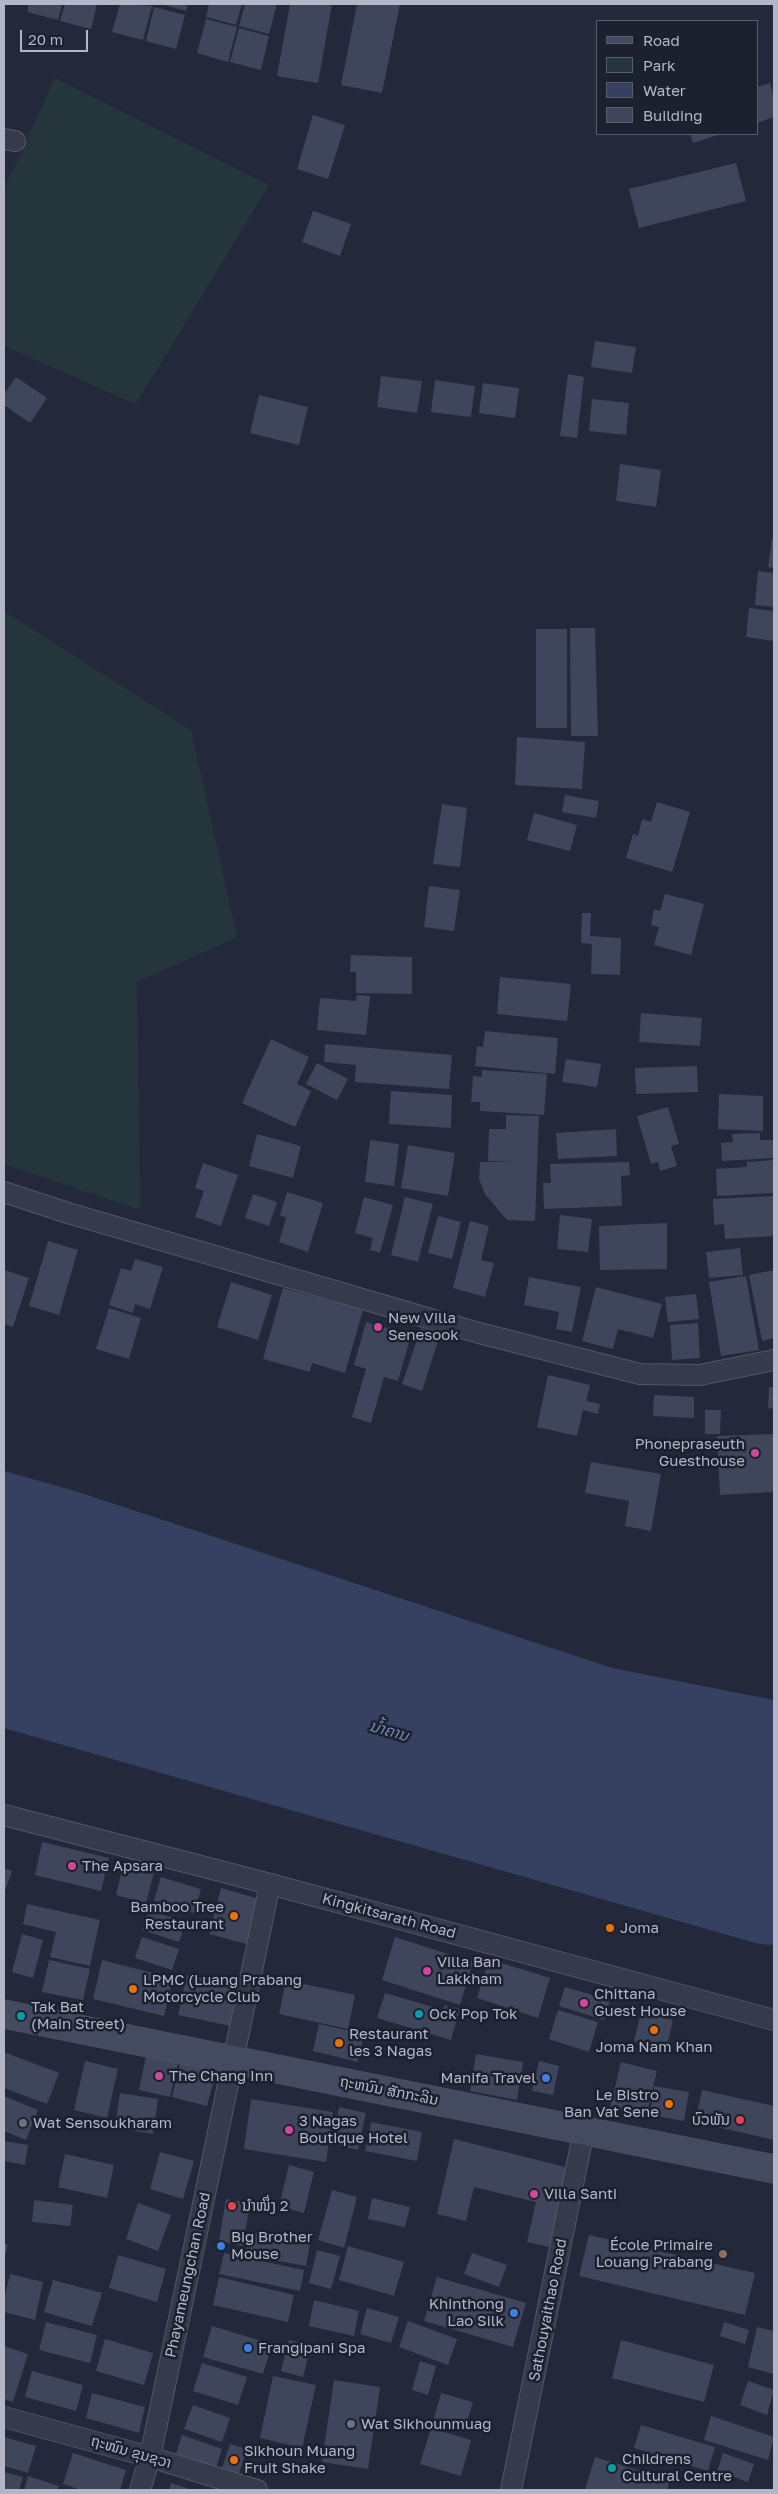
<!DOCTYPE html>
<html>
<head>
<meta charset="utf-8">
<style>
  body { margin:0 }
  #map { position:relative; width:778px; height:2494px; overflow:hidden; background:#23293b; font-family:"Golos Text",sans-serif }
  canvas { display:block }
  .frame { position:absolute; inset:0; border:5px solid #b2b6c7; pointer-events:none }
  .legend { position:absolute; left:596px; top:20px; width:162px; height:115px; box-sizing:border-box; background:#1c2130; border:1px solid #585d6c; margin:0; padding:6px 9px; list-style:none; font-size:15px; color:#b2b6c7 }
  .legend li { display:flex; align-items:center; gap:10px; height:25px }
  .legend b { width:25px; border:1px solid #585d6c }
  .scale { position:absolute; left:20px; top:30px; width:68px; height:22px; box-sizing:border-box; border:2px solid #b2b6c7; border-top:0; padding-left:6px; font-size:15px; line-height:18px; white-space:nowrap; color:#b2b6c7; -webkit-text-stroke:4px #1c2130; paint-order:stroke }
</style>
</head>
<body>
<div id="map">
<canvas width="778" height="2494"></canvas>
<div class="frame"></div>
<ul class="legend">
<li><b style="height:6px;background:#444a5f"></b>Road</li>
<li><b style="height:14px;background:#25353c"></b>Park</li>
<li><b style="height:14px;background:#364162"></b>Water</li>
<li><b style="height:14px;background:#3f455b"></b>Building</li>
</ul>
<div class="scale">20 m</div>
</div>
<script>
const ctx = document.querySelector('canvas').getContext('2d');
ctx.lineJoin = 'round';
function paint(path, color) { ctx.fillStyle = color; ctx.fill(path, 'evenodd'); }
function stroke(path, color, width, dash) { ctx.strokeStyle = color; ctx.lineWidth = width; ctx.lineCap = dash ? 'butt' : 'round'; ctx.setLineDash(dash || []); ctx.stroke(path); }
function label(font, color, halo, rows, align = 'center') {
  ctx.font = font + ' "Golos Text","Noto Sans Lao",sans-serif'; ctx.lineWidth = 5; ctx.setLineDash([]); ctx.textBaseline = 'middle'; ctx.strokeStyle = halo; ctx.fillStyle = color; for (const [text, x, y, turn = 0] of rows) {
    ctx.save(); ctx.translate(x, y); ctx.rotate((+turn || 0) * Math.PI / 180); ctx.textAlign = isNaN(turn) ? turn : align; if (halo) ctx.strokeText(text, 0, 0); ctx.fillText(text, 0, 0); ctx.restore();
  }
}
paint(new Path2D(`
  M55,78l214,107 -133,219 -132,-58v-157z
  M4,611l187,119 46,207 -100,45 3,228 -136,-46z`), '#25353c');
paint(new Path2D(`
  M4,1471l71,20 537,177 162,32v245l-15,-1 -755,-216z`), '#364162');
paint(new Path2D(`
  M29,4h33l-4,16 -31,-8z
  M65,4h32l-6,25 -31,-8z
  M120,4l32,2 -9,34 -31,-8z
  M161,4h27l-2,7z
  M209,4h33l-6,21 -30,-8z
  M245,4h32l-8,30 -30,-8z
  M290,4h42l-14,79 -41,-7z
  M357,4h43l-18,89 -41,-8z
  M154,7l31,8 -9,34 -30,-8z
  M206,19l31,8 -9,35 -31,-9z
  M239,28l30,8 -8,34 -31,-8z
  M770,83l4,15v19l-17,6v-36z
  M313,115l32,10 -17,54 -31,-10z
  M690,134h31l-28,9z
  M736,163l10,38 -107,27 -10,-39z
  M313,211l38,13 -11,32 -38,-14z
  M595,341l41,6 -4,26 -41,-6z
  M568,374l16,3 -7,61 -17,-2z
  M381,376l41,5 -5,32 -40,-6z
  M16,377l31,21 -17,25 -26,-18v-11z
  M435,380l40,6 -4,31 -40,-5z
  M483,383l36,5 -4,30 -36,-5z
  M259,395l49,12 -9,38 -49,-12z
  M592,399l37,4 -3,32 -37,-4z
  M620,464l41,6 -5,37 -40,-6z
  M772,538h2v30l-6,-1z
  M758,571l16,2v34l-19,-2z
  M749,608l25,3v30l-28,-4z
  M570,628h25l3,108h-27z
  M536,629h31v99h-31z
  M517,737l68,5 -3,47 -67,-4z
  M565,795l34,6 -3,17 -34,-6z
  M657,802l33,10 -18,60 -46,-14 7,-24 5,2 4,-17 9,3z
  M442,804l25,4 -7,59 -27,-3z
  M534,813l43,12 -7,26 -43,-11z
  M429,886l31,4 -6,41 -30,-4z
  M665,894l39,10 -13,51 -37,-10 5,-18 -8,-2 3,-16 6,2z
  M582,913h9l-1,23 31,2 -1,37 -29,-1 1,-30 -11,-1z
  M351,955l61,2v37l-56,-1v-21h-6z
  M500,977l71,7 -4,37 -70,-7z
  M357,995l13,1 -4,39 -49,-5 3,-32 36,3z
  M641,1013l61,5 -2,28 -61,-4z
  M485,1031l73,7 -3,36 -80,-8 2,-20 6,1z
  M271,1039l38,18 -12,27 14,7 -16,36 -53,-24z
  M325,1044l127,11 -3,34 -94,-7 1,-17 -32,-3z
  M566,1059l35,5 -4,23 -35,-5z
  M317,1063l31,16 -11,21 -31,-16z
  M697,1066l1,26 -62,2 -1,-26z
  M482,1070l65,4 -3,41 -64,-4v-9h-9l2,-26 9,1z
  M391,1091l61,4 -1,33 -62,-4z
  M719,1094l44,2v35l-45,-2z
  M668,1107l11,37 -8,2 6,20 -17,5 -2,-9 -7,2 -14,-48z
  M506,1115l33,1 -4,105 -28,-1 -22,-26 -6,-15 1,-17h38l-30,-1 1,-32h17z
  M616,1129l1,27 -59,3 -2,-26z
  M760,1133v7h13l1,18 -52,3 -1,-18 12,-1 -1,-8z
  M257,1134l44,12 -8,32 -44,-12z
  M370,1140l29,4 -5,42 -29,-4z
  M408,1145l47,8 -7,43 -47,-8z
  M774,1160v33l-57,3 -1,-27 31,-2v-5z
  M629,1162l1,13 -9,1 1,30 -78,3 -1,-26h8l-1,-19z
  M203,1163l35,12 -17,51 -26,-9 9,-26 -9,-3z
  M287,1192l36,11 -15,49 -29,-10 7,-24 -6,-3z
  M253,1194l24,8 -8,24 -24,-8z
  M774,1196v40l-49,3 -1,-15 -10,1 -1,-26z
  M364,1197l29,8 -13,48 -10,-3 3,-12 -18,-5z
  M405,1197l28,7 -15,58 -27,-7z
  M560,1215l32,4 -4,33 -31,-3z
  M438,1216l23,6 -9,37 -24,-6z
  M470,1221l19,5 -8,34 13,3 -9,34 -32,-9z
  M667,1223v46l-67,1 -1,-44z
  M48,1241l30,9 -19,65 -30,-9z
  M740,1248l3,27 -34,3 -3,-26z
  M135,1259l28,8 -13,42 -15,-5 -2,9 -24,-8 12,-37 10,3z
  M4,1270l25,8 -16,49 -9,-3z
  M774,1270v68l-12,3 -13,-66z
  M746,1276l13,74 -38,6 -12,-74z
  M529,1277l52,10 -9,45 -16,-3 3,-17 -35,-7z
  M231,1282l41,13 -14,45 -41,-13z
  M596,1287l66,17 -9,34 -35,-9 -5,20 -31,-8z
  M283,1288l80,22 -18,63 -33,-10 -2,9 -47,-13z
  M696,1294l3,25 -31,3 -3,-25z
  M109,1308l32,10 -12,41 -33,-10z
  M366,1322l45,13 -13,46 -14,-4 -13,46 -19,-6 14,-48 -12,-4z
  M698,1323l2,35 -28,2 -2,-35z
  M421,1328l19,7 -18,56 -20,-7z
  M548,1375l42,10 -4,16 14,3 -2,10 -15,-4 -6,26 -40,-9z
  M769,1387h5v22l-6,-1z
  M654,1395l40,2v21l-41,-2z
  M705,1410h16l-1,24h-15z
  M774,1434v58l-54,3 -3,-59z
  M591,1462l70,12 -10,57 -26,-5 4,-25 -44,-8z
  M42,1842l67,16 -8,33 -66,-16z
  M123,1865l31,8 -8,30 -30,-8z
  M4,1868l8,3 -7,20h-1z
  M161,1877l40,12 -7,24 -40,-12z
  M221,1888l38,11 -12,45 -38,-10z
  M27,1904l73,16 -10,46 -40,-9 6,-25 -33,-8z
  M149,1910l37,12 -7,20 -37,-12z
  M22,1934l21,6 -10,38 -21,-6z
  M142,1937l37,12 -7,21 -37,-12z
  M395,1937l78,25 -13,43 -78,-25z
  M489,1959l61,19 -12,40 -61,-20z
  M49,1960l41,9 -7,31 -41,-8z
  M102,1960l71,18 -9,38 -71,-17z
  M187,1975l52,12 -9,39 -52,-11z
  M286,1980l69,15 -7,34 -69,-15z
  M565,1987l45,13 -6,20 -45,-14z
  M385,1993l58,17 2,-5 15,4 -9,31 -74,-22z
  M558,2010l40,12 -9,30 -40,-13z
  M641,2012l32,8 -7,29 -32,-8z
  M319,2024l45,10 -6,28 -45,-11z
  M4,2052l55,21 -12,31 -43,-16z
  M476,2054l47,8 -6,38 -47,-9z
  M146,2056l32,7 -8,34 -31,-7z
  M85,2061l33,8 -11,49 -33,-8z
  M539,2061l20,5 -6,29 -21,-4z
  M621,2062l36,9 -11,46 -36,-9z
  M180,2063l36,9 -9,34 -35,-9z
  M654,2086l35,6 -5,29 -34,-6z
  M702,2090l72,16v34l-79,-18z
  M120,2093l38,6 -5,35 -38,-6z
  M4,2096l34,14 -12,30 -22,-9z
  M251,2099l82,13 -7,50 -82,-13z
  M339,2107l27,6 -8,37 -27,-6z
  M371,2122l51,10 -5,29 -52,-10z
  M454,2139l115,29 -20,79 -22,-5 9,-40 -62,-15 -8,34 -29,-7z
  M4,2141l24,4 -3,20 -21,-4z
  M160,2152l34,9 -11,38 -33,-10z
  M65,2154l49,11 -7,33 -49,-11z
  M289,2165l25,7 -10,41 -25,-7z
  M332,2190l25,7 -13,51 -26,-8z
  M372,2198l38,9 -5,20 -37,-8z
  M226,2199l24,4 -7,43 -24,-5z
  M34,2200l39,5 -3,21 -38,-4z
  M138,2203l33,12 -13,36 -32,-12z
  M250,2232l60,11 -4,23 -61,-11z
  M589,2235l166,38 -10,42 -166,-39z
  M4,2243l4,2 -4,15z
  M348,2246l56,16 -10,34 -55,-16z
  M317,2250l23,6 -9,33 -22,-6z
  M224,2253l80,17 -4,21 -81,-17z
  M472,2253l35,12 -8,22 -35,-13z
  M118,2255l48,14 -9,33 -48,-14z
  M10,2274l33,8 -8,38 -31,-8v-13z
  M219,2277l75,18 -6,27 -75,-17z
  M437,2277l89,26 -13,44 -89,-26z
  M53,2280l49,13 -10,33 -48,-14z
  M314,2300l45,11 -5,25 -45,-10z
  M367,2308l32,9 -8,26 -31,-9z
  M408,2321l49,18 -9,26 -49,-18z
  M46,2322l51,13 -7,28 -51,-13z
  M724,2322l25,8 -4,14 -25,-8z
  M212,2326l60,18 -9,30 -60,-17z
  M757,2327l17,4v43l-26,-7z
  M105,2339l48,14 -9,32 -48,-14z
  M289,2340l22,5 -8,32 -22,-6z
  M621,2340l93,25 -10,37 -92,-24z
  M4,2346l24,8 -15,48 -9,-3z
  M420,2361l16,5 -8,29 -16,-5z
  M202,2363l45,14 -9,28 -45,-14z
  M32,2371l51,14 -7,26 -51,-14z
  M273,2376l43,9 -14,63 -42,-10z
  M334,2380l46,7 -12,82 -46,-7z
  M748,2381l26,9 -7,25 -27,-10z
  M92,2393l53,14 -6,26 -53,-15z
  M441,2393l32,9 -9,29 -31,-9z
  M193,2405l37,13 -8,24 -38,-13z
  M711,2416l63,21 -6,23 -64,-20z
  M641,2425l74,22 -7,24 -74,-23z
  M431,2428l40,12 -10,36 -41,-12z
  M182,2435l40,14 -6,19 -40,-14z
  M4,2437l32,9 -8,27 -24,-7z
  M230,2444l17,5 -9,27 -17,-5z
  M73,2453l53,17 -6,20h-39l-18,-6z
  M723,2453l31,11 -6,18 -31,-11z
  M595,2457l75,23 -3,10h-82z
  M4,2472l19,5 -4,13h-15z
  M28,2476l31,10 -2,4h-33z
  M171,2483l21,7h-23z`), '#3f455b');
const street = new Path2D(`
  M4,139l11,2
  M4,1192l64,21 411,120 161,41 60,1 74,-15
  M4,1815l266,69 504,136
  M4,2417l146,40 107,33
  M140,2490l10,-33 120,-573
  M511,2490l73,-360`);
const secondary = new Path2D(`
  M4,2014l770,155`);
stroke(street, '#525666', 22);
stroke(secondary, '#525666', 29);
stroke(street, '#363b4c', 20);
stroke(secondary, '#444a5f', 28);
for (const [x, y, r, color] of [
  [378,1327,5,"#d1479c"],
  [755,1453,5,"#d1479c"],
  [72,1866,5,"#d1479c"],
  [234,1916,5,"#e8710a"],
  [610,1928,5,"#e8710a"],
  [427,1971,5,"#d1479c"],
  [133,1989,5,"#e8710a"],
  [584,2003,5,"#d1479c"],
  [419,2014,5,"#0f9aa8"],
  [21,2016,5,"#0f9aa8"],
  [654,2030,5,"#e8710a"],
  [339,2043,5,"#e8710a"],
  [159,2076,5,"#d1479c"],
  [546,2078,5,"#3f7fe0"],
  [669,2104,5,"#e8710a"],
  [740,2120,5,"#e0444e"],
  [23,2123,5,"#6b7280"],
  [289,2130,5,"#d1479c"],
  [534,2194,5,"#d1479c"],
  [232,2206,5,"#e0444e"],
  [221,2246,5,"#3f7fe0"],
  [723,2254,5,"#8d6e63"],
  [514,2313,5,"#3f7fe0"],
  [248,2348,5,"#3f7fe0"],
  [351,2424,5,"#6b7280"],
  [234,2460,5,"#e8710a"],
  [612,2468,5,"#0f9aa8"]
]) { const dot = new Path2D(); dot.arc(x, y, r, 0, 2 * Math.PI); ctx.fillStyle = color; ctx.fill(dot); stroke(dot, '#1c2130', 2); }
label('15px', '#b2b6c7', '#1c2130', [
  ["New Villa",388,1318],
  ["Senesook",388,1335],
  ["Phonepraseuth",745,1444,"right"],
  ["Guesthouse",745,1461,"right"],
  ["The Apsara",82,1866],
  ["Bamboo Tree",224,1907,"right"],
  ["Restaurant",224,1924,"right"],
  ["Joma",620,1928],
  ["Villa Ban",437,1962],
  ["Lakkham",437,1979],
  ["LPMC (Luang Prabang",143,1980],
  ["Motorcycle Club",143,1997],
  ["Chittana",594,1994],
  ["Guest House",594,2011],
  ["Tak Bat",31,2007],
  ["(Main Street)",31,2024],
  ["Ock Pop Tok",429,2014],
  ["Restaurant",349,2034],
  ["les 3 Nagas",349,2051],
  ["Joma Nam Khan",654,2047,"center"],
  ["The Chang Inn",169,2076],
  ["Manifa Travel",536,2078,"right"],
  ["Le Bistro",659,2095,"right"],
  ["Ban Vat Sene",659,2112,"right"],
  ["ບົວພັນ",730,2120,"right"],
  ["3 Nagas",299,2121],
  ["Boutique Hotel",299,2138],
  ["Wat Sensoukharam",33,2123],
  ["Villa Santi",544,2194],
  ["ນຳໜຶ່ງ 2",242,2206],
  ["Big Brother",231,2237],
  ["Mouse",231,2254],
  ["École Primaire",713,2245,"right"],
  ["Louang Prabang",713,2262,"right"],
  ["Khinthong",504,2304,"right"],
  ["Lao Silk",504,2321,"right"],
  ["Frangipani Spa",258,2348],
  ["Wat Sikhounmuag",361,2424],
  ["Sikhoun Muang",244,2451],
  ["Fruit Shake",244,2468],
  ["Childrens",622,2459],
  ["Cultural Centre",622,2476]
], 'left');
label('15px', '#b2b6c7', '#1c2130', [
  ["Kingkitsarath Road",389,1916,15],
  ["ຖະຫນົນ ສັກກະລິນ",389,2091,11],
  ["Phayameungchan Road",188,2275,-78],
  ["Sathouyaithao Road",548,2310,-79],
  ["ຖະໜົນ ຂຸນຊວາ",131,2452,16]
]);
label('italic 16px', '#7a87af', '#1c2130', [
  ["ນ້ຳຄານ",389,1731,16]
]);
</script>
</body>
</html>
